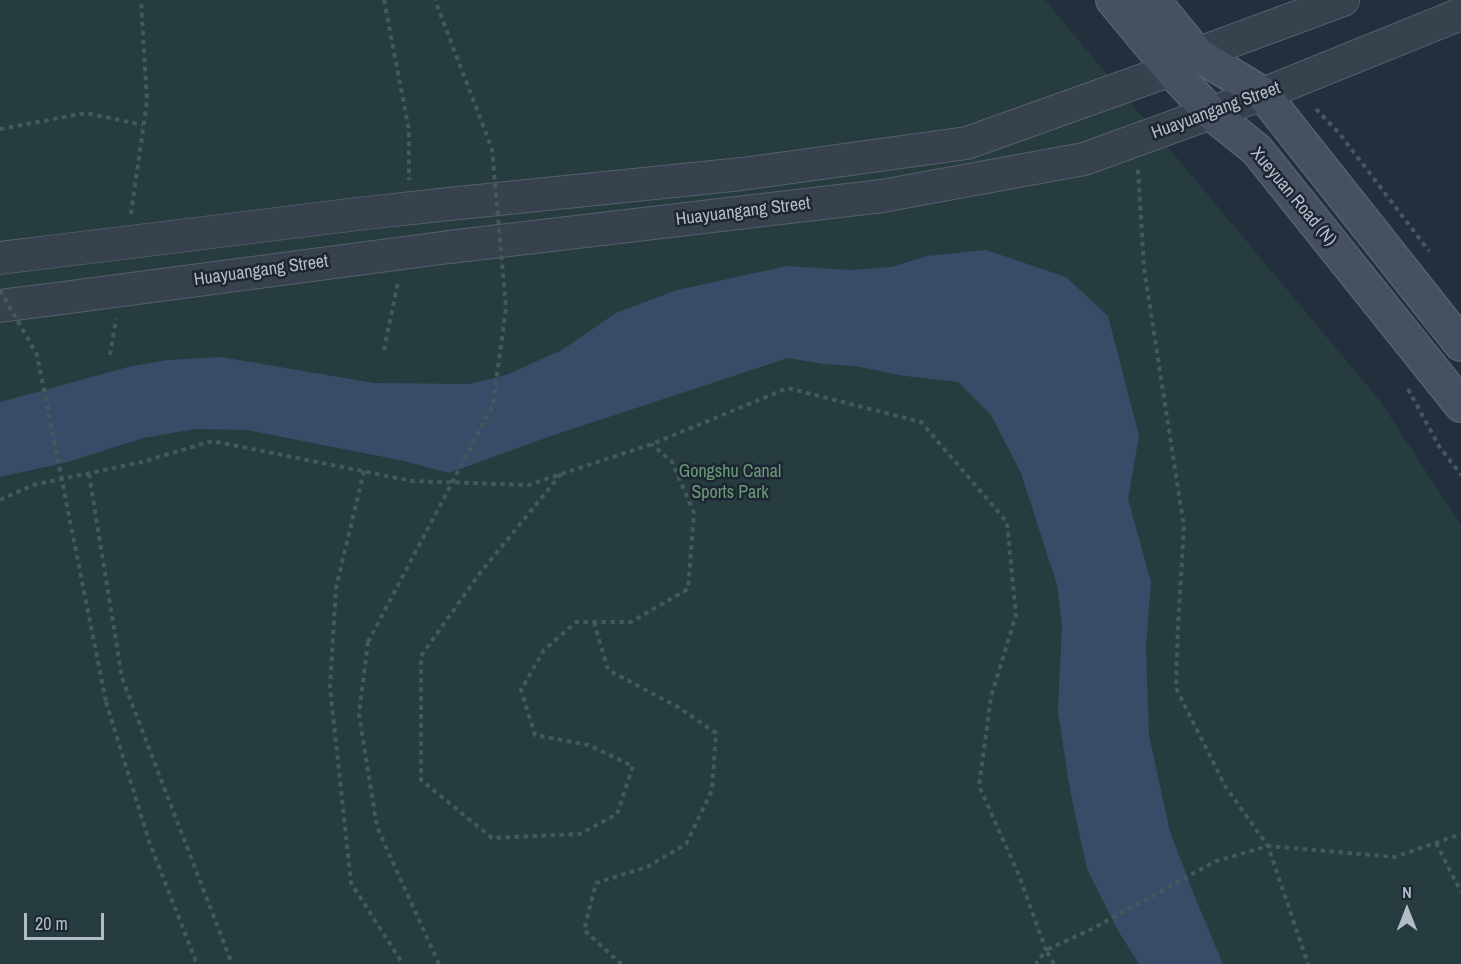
<!DOCTYPE html>
<html>
<head>
<meta charset="utf-8">
<style>
  body { margin:0 }
  #map { position:relative; width:1461px; height:964px; overflow:hidden; background:#242f3e; font-family:"Archivo Narrow",sans-serif }
  canvas { display:block }
  .north { position:absolute; left:1377px; top:880px; width:60px; height:60px; -webkit-text-stroke:4px #1d2633; paint-order:stroke; rotate:0deg; font-size:16px; font-weight:700; line-height:24px; text-align:center; color:#b4bcc9 }
  .north::after { content:''; display:block; margin:auto; width:21px; height:27px; background:#b4bcc9; clip-path:polygon(50% 0,100% 100%,50% 72%,0 100%) }
  .scale { position:absolute; left:24px; top:913px; width:80px; height:27px; box-sizing:border-box; border:3px solid #b4bcc9; border-top:0; padding-left:8px; font-size:18px; line-height:21px; white-space:nowrap; color:#b4bcc9; -webkit-text-stroke:4px #1d2633; paint-order:stroke }
</style>
</head>
<body>
<div id="map">
<canvas width="1461" height="964"></canvas>
<div class="north">N</div>
<div class="scale">20 m</div>
</div>
<script>
const ctx = document.querySelector('canvas').getContext('2d');
ctx.lineJoin = 'round';
function paint(path, color) { ctx.fillStyle = color; ctx.fill(path, 'evenodd'); }
function stroke(path, color, width, dash) { ctx.strokeStyle = color; ctx.lineWidth = width; ctx.lineCap = dash ? 'butt' : 'round'; ctx.setLineDash(dash || []); ctx.stroke(path); }
function label(font, color, halo, rows, align = 'center') {
  ctx.font = font + ' "Archivo Narrow",sans-serif'; ctx.lineWidth = 5; ctx.setLineDash([]); ctx.textBaseline = 'middle'; ctx.strokeStyle = halo; ctx.fillStyle = color; for (const [text, x, y, turn = 0] of rows) {
    ctx.save(); ctx.translate(x, y); ctx.rotate((+turn || 0) * Math.PI / 180); ctx.textAlign = isNaN(turn) ? turn : align; if (halo) ctx.strokeText(text, 0, 0); ctx.fillText(text, 0, 0); ctx.restore();
  }
}
paint(new Path2D(`
  M0,0h1045l335,401 81,124v439h-1461z`), '#263c3f');
paint(new Path2D(`
  M986,250l80,27 42,39 31,120 -11,63 23,83 -5,65 3,88 21,97 27,70 26,62h-84l-22,-35 -30,-60 -17,-79 -12,-78 4,-88 -5,-39 -36,-112 -30,-58 -33,-33 -53,-6 -50,-10 -31,-2 -36,-6 -237,78 -102,37 -45,-12 -157,-31 -52,-1 -52,9 -75,24 -68,15v-75l128,-35 39,-7 54,-3 153,26 96,1 36,-9 56,-25 54,-37 61,-23 110,-24 64,4 41,-3 35,-11z`), '#394c67');
const tertiary = new Path2D(`
  M449,204l293,-30 225,-31 204,-73 26,-16 146,-54
  M449,247l433,-51 202,-37 179,-65 198,-80
  M0,258l49,-6
  M0,306l55,-7`);
const secondary = new Path2D(`
  M1113,0l58,70 40,43 46,37 204,255
  M1153,0l44,54 66,40 198,250`);
stroke(tertiary, '#565f6c', 34);
stroke(secondary, '#565f6c', 36);
stroke(new Path2D(`
  M384,0l25,130v50
  M1316,109l23,24 90,118
  M0,129l86,-16 57,12
  M1138,170l6,98 40,259 -6,99 -2,62 49,98 43,60 40,118
  M131,214l16,-113 -6,-101
  M384,350l14,-68
  M110,355l6,-36
  M1408,389l31,57 22,29
  M364,471l-28,117 -6,99 21,196 52,81
  M89,474l33,204 110,286
  M561,474l-81,99 -59,83v124l71,58 88,-4 37,-20 16,-48 -45,-21 -53,-10 -14,-45 23,-40 32,-28h55l57,-33 6,-76 -22,-51 -20,-18
  M0,500l33,-15 109,-23 70,-21 200,40 116,4 124,-41 136,-56 133,34 86,100 9,93 -25,82 -12,89 39,87 28,77 -10,14
  M594,622l14,48 70,37 38,26 -4,57 -26,54 -39,23 -51,16 -12,47 37,34
  M368,642l-9,72 18,113 62,137
  M106,702l44,142 47,120
  M1436,843l25,49
  M1054,964l-8,-14 46,-21 124,-68 52,-15 127,11 66,-23`), '#44595c', 4, [4.5, 4.5]);
stroke(tertiary, '#38414e', 32);
stroke(secondary, '#465061', 33);
const tertiaryBridge = new Path2D(`
  M49,252l317,-39 83,-9
  M55,299l394,-52`);
stroke(tertiaryBridge, '#565f6c', 34, []);
stroke(new Path2D(`
  M0,290l37,65 69,347
  M368,642l125,-237 13,-97 -14,-159 -57,-149`), '#44595c', 4, [4.5, 4.5]);
stroke(tertiaryBridge, '#38414e', 32);
label('18px', '#b4bcc9', '#1d2633', [
  ["Huayuangang Street",1216,111,-20],
  ["Xueyuan Road (N)",1293,197,50],
  ["Huayuangang Street",743,212,-7],
  ["Huayuangang Street",261,271,-8]
]);
label('18px', '#6b9a76', '#1d2633', [
  ["Gongshu Canal",730,472],
  ["Sports Park",730,493]
]);
</script>
</body>
</html>
